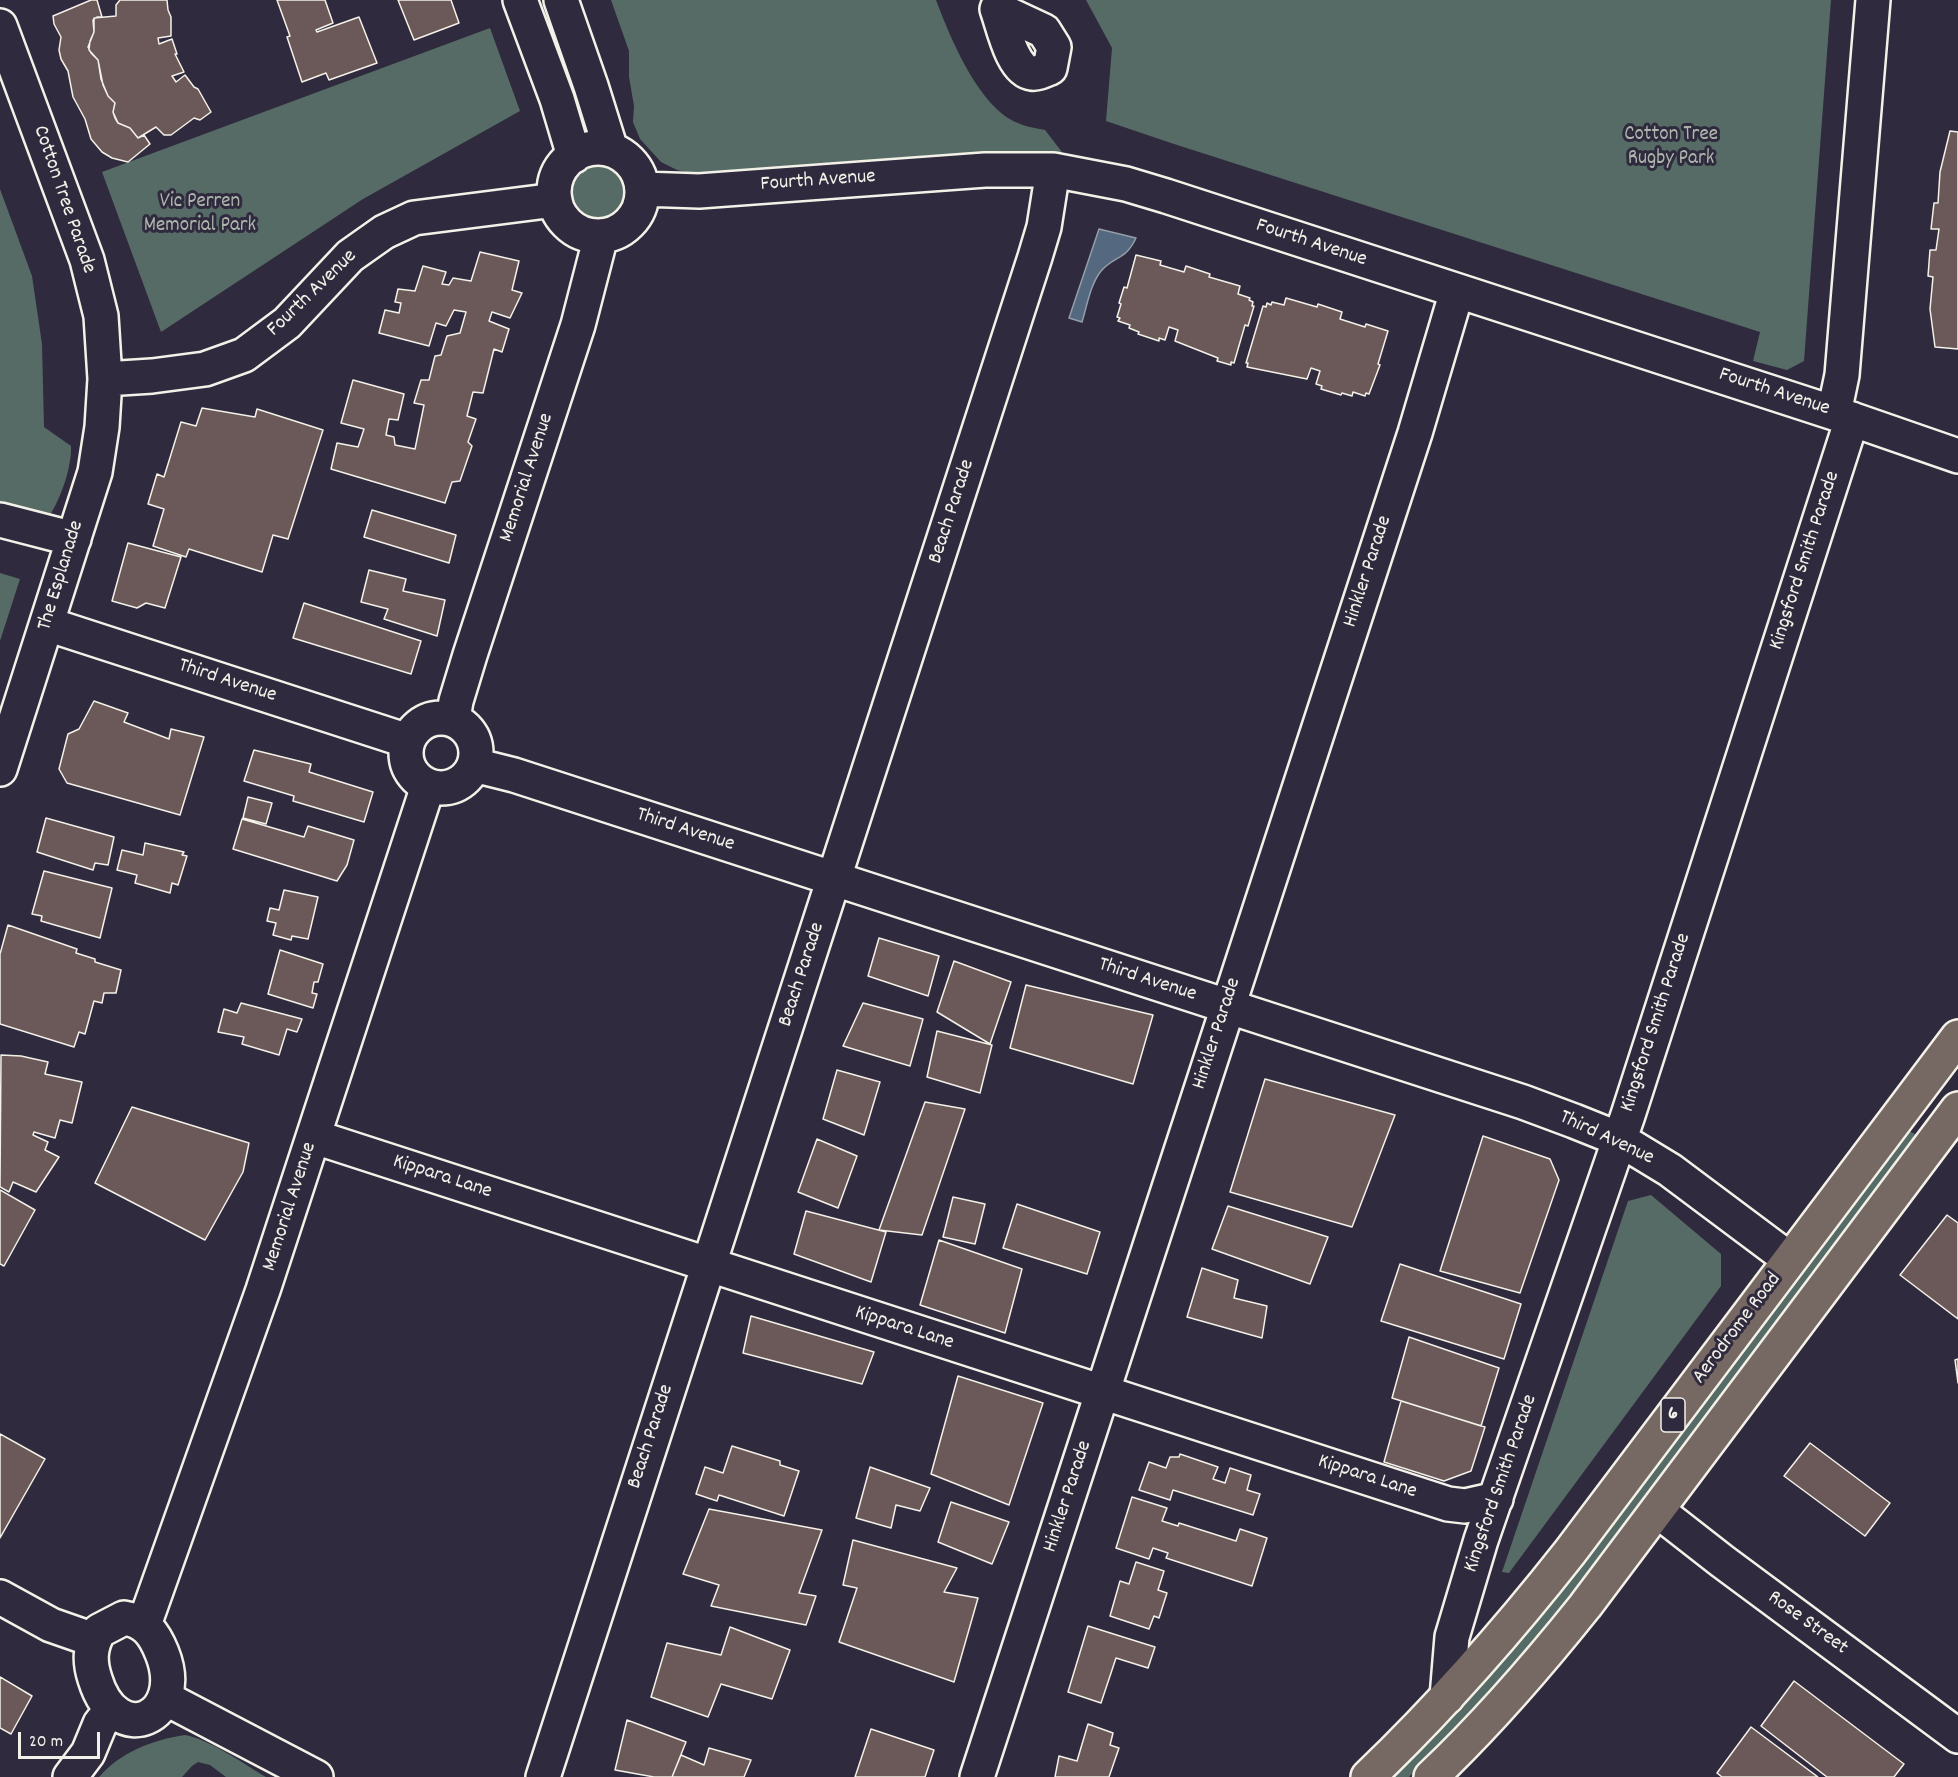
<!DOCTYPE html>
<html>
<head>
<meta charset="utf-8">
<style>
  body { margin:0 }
  #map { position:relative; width:1958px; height:1777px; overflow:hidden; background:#2f2a3d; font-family:Dekko,sans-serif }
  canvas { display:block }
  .scale { position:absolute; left:18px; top:1732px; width:82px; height:27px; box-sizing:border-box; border:3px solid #f4f1e8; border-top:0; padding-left:8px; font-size:18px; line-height:21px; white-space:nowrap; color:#f4f1e8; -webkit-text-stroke:4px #2f2a3d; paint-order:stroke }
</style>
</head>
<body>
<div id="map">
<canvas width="1958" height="1777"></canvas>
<div class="scale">20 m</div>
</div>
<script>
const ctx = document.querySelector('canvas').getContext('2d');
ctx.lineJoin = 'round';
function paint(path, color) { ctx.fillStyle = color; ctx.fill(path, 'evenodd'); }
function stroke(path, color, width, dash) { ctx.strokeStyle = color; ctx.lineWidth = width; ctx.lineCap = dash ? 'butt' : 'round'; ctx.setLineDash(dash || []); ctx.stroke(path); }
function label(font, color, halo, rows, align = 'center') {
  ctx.font = font + ' Dekko,sans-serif'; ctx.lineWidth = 6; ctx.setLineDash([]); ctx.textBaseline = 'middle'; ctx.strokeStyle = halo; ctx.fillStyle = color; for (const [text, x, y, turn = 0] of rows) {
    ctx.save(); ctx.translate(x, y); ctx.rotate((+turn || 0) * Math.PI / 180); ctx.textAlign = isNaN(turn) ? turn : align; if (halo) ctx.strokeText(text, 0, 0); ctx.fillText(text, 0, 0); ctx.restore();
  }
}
paint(new Path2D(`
  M611,0h325c14,37 43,108 82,123 8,4 18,5 27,7l17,22 -347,21 -21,1 -17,-4 -16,-8 -21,-23 -7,-17 1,-16 -5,-29v-26z
  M1086,0h745l-27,361 -17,9 -34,-9 7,-29 -589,-189 -65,-22 6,-73z
  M490,28l30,83 -157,88 -202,133 -59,-160z
  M567 193a32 32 0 1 1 64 0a32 32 0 1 1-64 0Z
  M0,189l32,87 10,68 2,83 27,19c1,20 -10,52 -21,69l-50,-8z
  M0,573l20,6 -20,62z
  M1909,1131l10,5 -331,442 -63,78 -116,121h-28l464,-575z
  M1651,1195l70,59v32l-212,287 -7,-1 126,-371z
  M185,1735c24,4 59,29 81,42h-40l-16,-12 -12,-3 -6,4 -10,11h-83c22,-25 53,-37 86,-42z`), '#566b65');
const water = new Path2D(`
  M1099,229l37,9c-10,22 -22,18 -35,33 -11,14 -14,35 -19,51l-13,-4z`);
paint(water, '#546880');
stroke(water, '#949faa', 1.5);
const building = new Path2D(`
  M91,0h6l5,17h-5l-4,3 1,12 -6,15 3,6 7,7 5,25 5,11 7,7 -2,9 2,6 3,5 12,5 8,10 6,-3 6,9 -22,18 -16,-4 -10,-6 -11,-13 -6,-20 -12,-22 -5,-26 -7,-12 -2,-9 2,-13 -7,-13 -1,-8z
  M120,0h47l1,10 3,7v19l-13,2 1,6 13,-5 5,15h-2l9,18 -12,4 4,6 9,-7 9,12 4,2 13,23 -11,8 -6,-2 -23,17h-7l-8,-8 -18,11 -8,-10 -12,-5 -5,-11 2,-9 -7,-7 -7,-17 -3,-19 -9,-10 1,-9 4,-9v-14l22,-2v-11z
  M277,0h48l8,23 -17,7 1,2 42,-15 18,46 -48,17 -3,-7 -24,9 -15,-45 3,-1z
  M398,0h53l8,23 -45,17z
  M1950,131l8,1v217l-23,-2 -5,-38 3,-32 -5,-1 2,-26h6l3,-21h-8l3,-26h4l2,-31z
  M480,252l39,9 -7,29 10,3 -12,25 -18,-6 -3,9 20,8 -7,23 -8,-3 -11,44 -10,-1 -6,24 9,3 -8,23 4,4 -12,35 -8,1 -7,21 -114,-34 6,-26 21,4 6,-18 -23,-6 12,-43 51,14 -6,26 -9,-1 -3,16 8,2 1,8 20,4 9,-44 -10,-2 7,-23h8l6,-24 6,-1 6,-19 13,-3 6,-21 -12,-2 -8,16 -10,-3 -7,23 -50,-13 6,-23 14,3 2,-10 -6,-1 3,-13 17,2 8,-25 23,6 -4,12 7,1 4,-7 18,3z
  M1136,255l25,6 -1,4 24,7 2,-6 24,8 -1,3 31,9 -2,8 12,4 -1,2 4,2 -1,4h2l-6,20 -3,-1 -11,38 -3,-1v3l-14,-4 1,-3 -43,-17 3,-11 -9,-3 -4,13 -6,-2v3l-21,-7 1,-2 -10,-4 1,-3 -12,-4 2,-3 -3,-1 4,-13 -2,-1 5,-16 3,1z
  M1286,298l31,9 1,-3 24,8 -2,7 25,8 1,-3 22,7 -10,33 2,1 -11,29 -3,-1 -1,3 -12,-4 -1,4 -10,-3 -1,2 -20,-6 1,-3 -6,-2 4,-13 -9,-3 -4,11 -60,-12 1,-4h-2l17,-57 3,1 1,-4 4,2 1,-3 12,3z
  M202,408l53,9 2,-8 66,21 -35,109 -15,-4 -11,37 -73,-23 -3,8 -33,-11 11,-37 -16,-5 9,-30 7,3 17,-55 15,4z
  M372,510l84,25 -7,28 -85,-26z
  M128,543l53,14 -16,51 -19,-5 -9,5 -25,-7z
  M369,570l37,9 -3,12 42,9 -8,36 -53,-17 4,-10 -27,-7z
  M304,603l117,38 -10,33 -118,-36z
  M94,701l34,12 -4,9 45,17 2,-10 33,8 -24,78 -113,-32 -8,-14 9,-35 11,-5z
  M254,750l57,14 -2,8 64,20 -9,30 -71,-21 1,-5 -50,-15z
  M248,797l24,6 -6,21 -23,-6z
  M46,818l68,19 -6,28 -13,-2 -2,7 -56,-18z
  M242,819l62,18 4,-11 46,14 -7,25 -10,16 -104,-32z
  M145,843l39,9 -2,3 5,1 -9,29 -6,-2 -2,10 -35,-10 2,-8 -20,-5 5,-20 21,5z
  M44,871l68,17 -12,50 -59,-17 1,-5 -10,-2z
  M284,890l34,7 -10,42 -16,-3 -1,4 -18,-5 3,-12 -9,-2 3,-13 9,2z
  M8,925l69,24 -1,4 19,6v3l26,8 -5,23h-12l-2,10 -8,-2 -9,33 -6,-2 -5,15 -74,-23v-70z
  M879,938l60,18 -11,40 -60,-20z
  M280,950l43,14 -5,18h-4l-2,11 5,1 -4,14 -45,-14z
  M954,961l57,21 -21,62 -53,-32z
  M1026,985l127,30 -20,69 -123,-36z
  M241,1003l61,16 -5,13 -10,-3 -8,26 -37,-11 2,-7 -26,-5 6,-23 13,4z
  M863,1003l60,16 -13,47 -67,-20z
  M937,1031l55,14 -12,48 -53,-16z
  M1,1055l20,1 27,6 -3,12 37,8 -10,41 -12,-3 -5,18 -21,-6 -1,3 15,7 -3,8 14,7 -23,35 -23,-10 -4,10 -9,-5z
  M837,1070l43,12 -16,53 -41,-16z
  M1265,1079l130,36 -43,112 -122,-35z
  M925,1102l40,7 -43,126 -43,-5z
  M132,1107l117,36 -6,29 -38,68 -110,-57z
  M1483,1136l67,23 9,21 -39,113 -80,-22z
  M817,1139l40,17 -19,52 -40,-16z
  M0,1190l35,20 -31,56 -4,-2z
  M953,1197l32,7 -10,40 -32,-7z
  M1017,1204l83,28 -13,42 -84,-26z
  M1228,1206l100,31 -18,47 -98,-35z
  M806,1211l80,21 -15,50 -77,-28z
  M1947,1215l11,8v96l-58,-44z
  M939,1240l83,29 -17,64 -85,-28z
  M1400,1264l121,40 -17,55 -123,-38z
  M1202,1268l36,12 -4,18 33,8 -5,32 -75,-21z
  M751,1316l123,36 -12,32 -119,-31z
  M1409,1337l90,31 -18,58 -89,-28z
  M1958,1359v24l-3,-23z
  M958,1376l85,27 -34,102 -78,-31z
  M1401,1401l84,26 -14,44 -27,10 -60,-19z
  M0,1434l45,25 -45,79z
  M1810,1443l80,60 -25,33 -81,-60z
  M732,1446l48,15v4l19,6 -15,45 -65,-21 -2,6 -21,-7 9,-27 18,6z
  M1180,1454l38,13 -5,12 12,4 5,-15 21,7 -4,15 13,4 -7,21 -80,-25 -3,10 -31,-10 10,-28 17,6 4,-11h9z
  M870,1467l60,21 -10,23 -24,-6 -5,23 -35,-10z
  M1132,1497l35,11 -5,13 16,5 1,-3 57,18 4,-12 27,9 -15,48 -86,-28 2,-5 -15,-5 -4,11 -33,-11z
  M951,1502l58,20 -17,42 -54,-22z
  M709,1509l113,21 -23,63 17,3 -10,29 -95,-19 8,-21 -36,-11z
  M853,1540l104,28 -13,24 34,6 -24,84 -115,-40 18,-54 -14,-3z
  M1136,1562l28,9 -6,19 9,3 -8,25 -5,-2 -5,13 -39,-13 10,-35 9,3z
  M1088,1626l67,21 -7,21 -32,-10 -15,45 -33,-11z
  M730,1627l60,23 -18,49 -51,-15 -13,33 -57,-20 16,-54 54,12z
  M0,1677l32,19 -21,38 -11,-6z
  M1794,1681l110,83 -10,13h-67l-66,-51z
  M627,1720l59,22 -14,35h-18l-39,-7z
  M1088,1724l25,9 -3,12 9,3 -10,29h-54l4,-21 18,5z
  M1751,1727l67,50h-96l-5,-4z
  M871,1729l63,21 -9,27h-70z
  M709,1748l42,12 -7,17h-72l9,-22 23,10z`);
paint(building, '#6a5958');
stroke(building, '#f4f1e8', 1.5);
const minor = new Path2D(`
  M520,0l37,99 17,57
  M561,0l30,86 20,64
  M997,9l47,22 10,16 -4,21c-5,2 -13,6 -18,5 -20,-2 -29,-48 -35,-64z
  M0,26l87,234 14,56 4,63 -3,48 -7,45 -95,297
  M554 192a44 44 0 1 1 88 0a44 44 0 1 1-88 0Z
  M642,189l57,2 286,-21h68l73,14 40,12 668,217 124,43
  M105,379l47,-3 53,-7 39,-14 43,-32 63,-67 34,-24 30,-14 141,-18
  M1834,413l8,-38 31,-375
  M0,520l74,19
  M47,624l361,117
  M406 753a35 35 0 1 1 70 0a35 35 0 1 1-70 0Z
  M453,719l3,-18 14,-46 108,-330 23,-89
  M474,765l40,10 1009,327 51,19 45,18 51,31 119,89
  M315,1137l1133,367 17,2 31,-7
  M1658,1511l64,50 236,175
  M0,1597l51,28 43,15
  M124,1618c21,3 30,15 38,35 26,65 -45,98 -67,26 -6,-18 -5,-32 4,-48z
  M144,1625l119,-335 165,-504
  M1447,1697l5,-60 29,-97 147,-425 224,-696
  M165,1698l151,79
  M70,1777l18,-24 12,-29 11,-14
  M543,1777l492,-1520 9,-30 9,-57
  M977,1777l438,-1344 42,-142`);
const major = new Path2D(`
  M1368,1777c74,-71 139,-145 202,-225l388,-515
  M1431,1777c56,-53 106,-111 154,-171l373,-497`);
stroke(minor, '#f4f1e8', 38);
stroke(major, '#f4f1e8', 38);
stroke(minor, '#2f2a3d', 33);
stroke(major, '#766964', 33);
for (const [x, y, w] of [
  [1673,1415,24]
]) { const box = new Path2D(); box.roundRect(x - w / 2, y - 17, w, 34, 4.5); ctx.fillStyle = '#2f2a3d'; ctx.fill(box); stroke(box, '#f4f1e8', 1.5); }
label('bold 20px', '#f4f1e8', null, [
  ["6",1673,1415]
]);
label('21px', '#adb5ad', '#2f2a3d', [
  ["Cotton Tree",1671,136],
  ["Rugby Park",1671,160],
  ["Vic Perren",200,203],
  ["Memorial Park",200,227]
]);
label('21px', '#f4f1e8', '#2f2a3d', [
  ["Fourth Avenue",818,182,-4],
  ["Cotton Tree Parade",63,200,71],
  ["Fourth Avenue",1311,244,18],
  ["Fourth Avenue",313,294,-44],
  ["Fourth Avenue",1774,393,18],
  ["Memorial Avenue",528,478,-72],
  ["Beach Parade",953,512,-72],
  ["Kingsford Smith Parade",1806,561,-72],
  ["Hinkler Parade",1369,572,-72],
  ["The Esplanade",62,576,-73],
  ["Third Avenue",227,682,18],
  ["Third Avenue",685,831,18],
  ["Beach Parade",803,975,-72],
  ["Third Avenue",1147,981,18],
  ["Kingsford Smith Parade",1657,1023,-72],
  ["Hinkler Parade",1218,1034,-72],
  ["Third Avenue",1606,1139,25],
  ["Kippara Lane",442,1178,18],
  ["Memorial Avenue",291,1207,-72],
  ["Kippara Lane",904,1329,18],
  ["Aerodrome Road",1738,1329,-53],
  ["Beach Parade",652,1437,-72],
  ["Kippara Lane",1367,1478,18],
  ["Kingsford Smith Parade",1502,1484,-71],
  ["Hinkler Parade",1069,1497,-72],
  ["Rose Street",1807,1624,36]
]);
</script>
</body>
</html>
